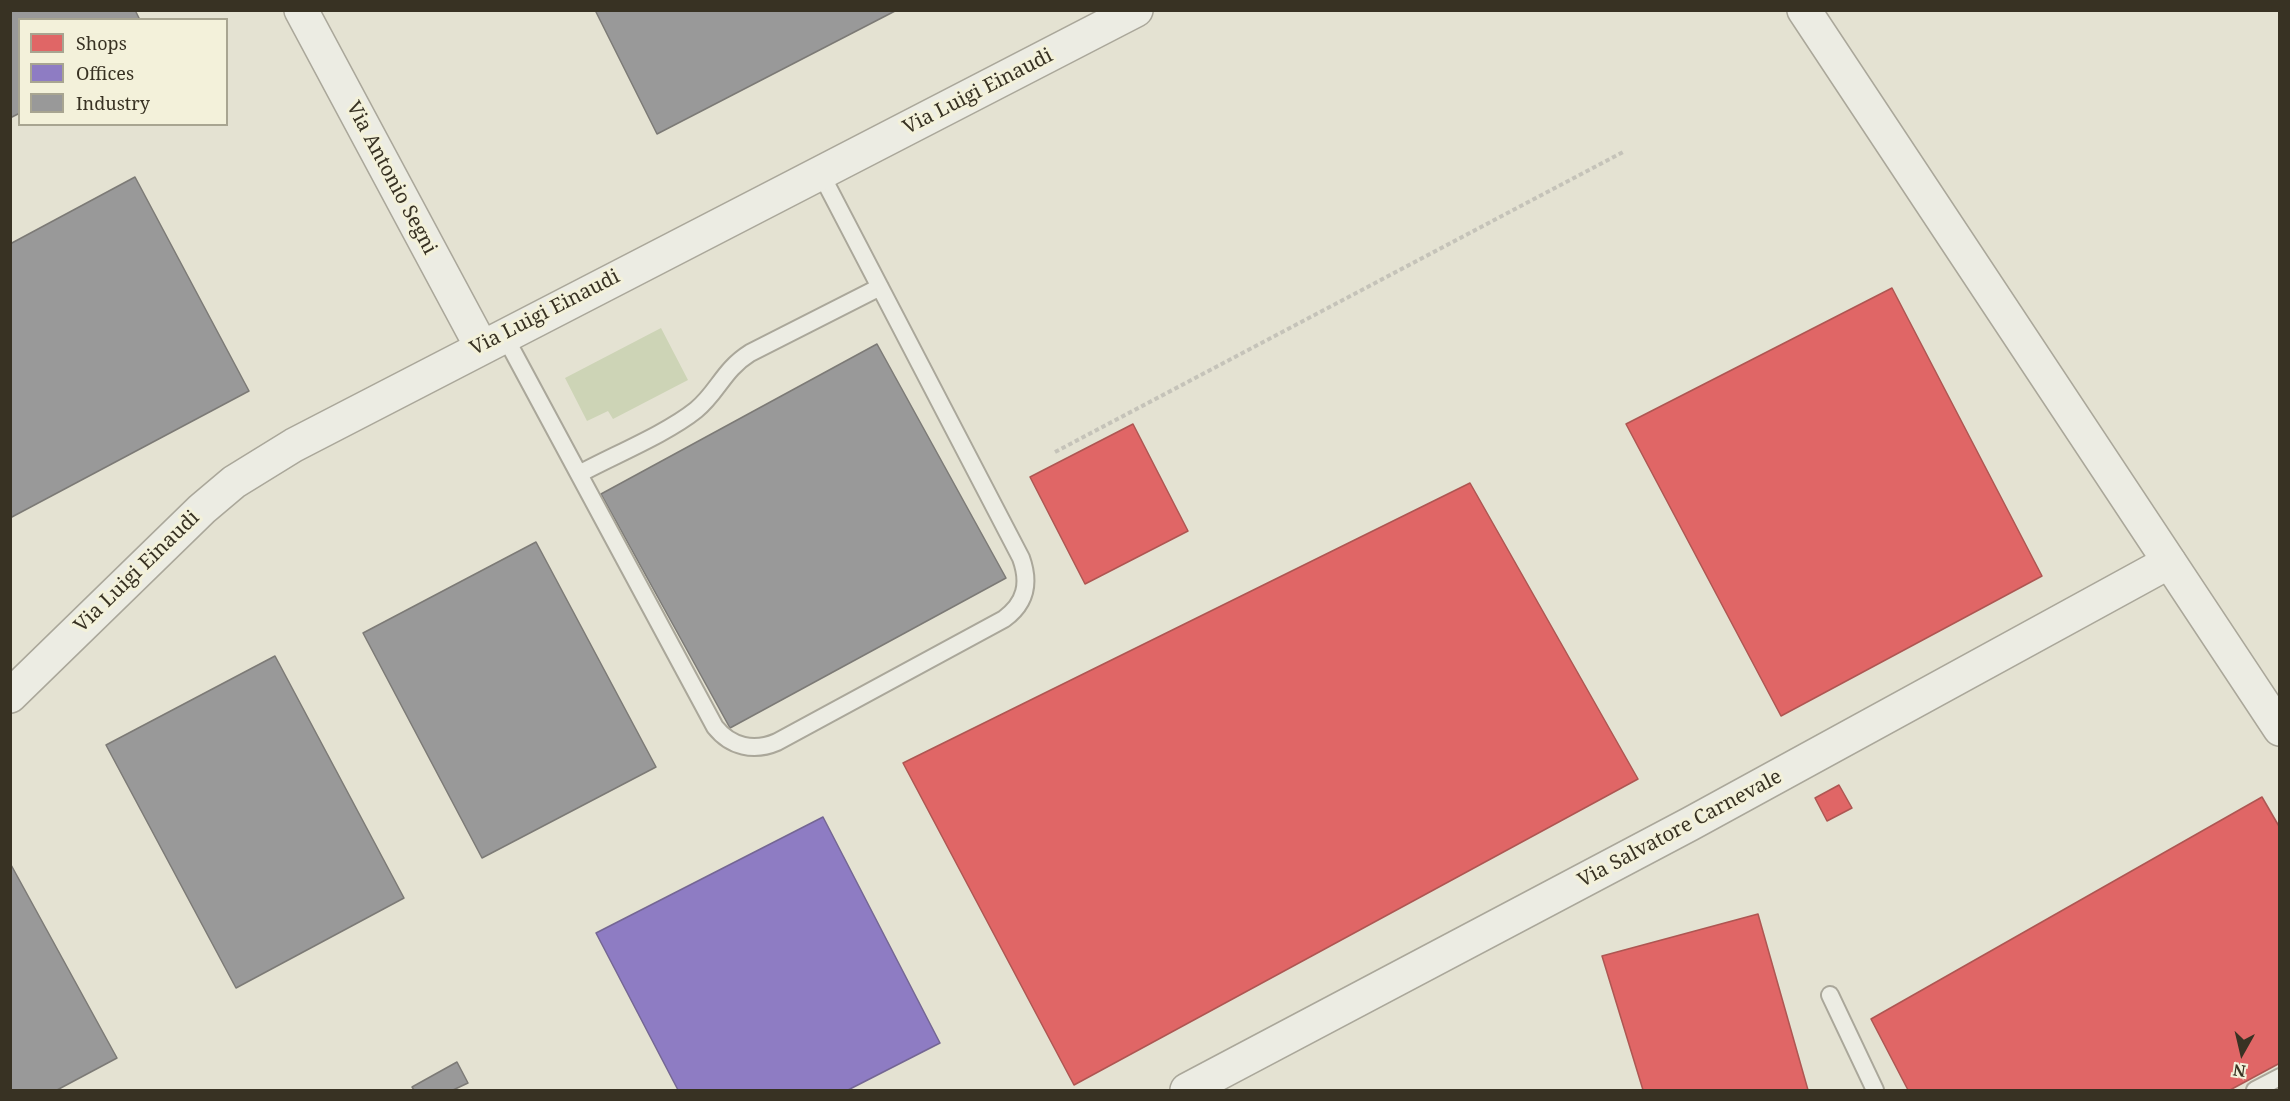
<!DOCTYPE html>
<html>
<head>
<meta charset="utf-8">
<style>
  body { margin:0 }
  #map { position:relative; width:2290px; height:1101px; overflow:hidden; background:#e4e2d2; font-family:"Noto Serif",serif }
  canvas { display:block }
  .frame { position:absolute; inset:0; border:12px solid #383223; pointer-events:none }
  .legend { position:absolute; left:18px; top:18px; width:210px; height:108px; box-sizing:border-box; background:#f3f1da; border:2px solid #a8a591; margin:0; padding:8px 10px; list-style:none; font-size:18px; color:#383223 }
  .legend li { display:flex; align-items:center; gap:12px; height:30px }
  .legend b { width:30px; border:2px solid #a8a591 }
  .north { position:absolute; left:2212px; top:1023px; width:60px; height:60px; -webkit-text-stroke:4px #f3f1da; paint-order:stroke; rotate:188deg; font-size:16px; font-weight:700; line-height:24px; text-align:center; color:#383223 }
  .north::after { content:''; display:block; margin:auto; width:21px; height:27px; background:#383223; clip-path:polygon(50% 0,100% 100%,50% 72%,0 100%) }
</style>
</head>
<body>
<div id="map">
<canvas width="2290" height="1101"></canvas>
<div class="frame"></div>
<ul class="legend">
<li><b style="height:16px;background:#e06666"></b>Shops</li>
<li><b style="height:16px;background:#8e7cc3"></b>Offices</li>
<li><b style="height:16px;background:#999"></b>Industry</li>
</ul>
<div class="north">N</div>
</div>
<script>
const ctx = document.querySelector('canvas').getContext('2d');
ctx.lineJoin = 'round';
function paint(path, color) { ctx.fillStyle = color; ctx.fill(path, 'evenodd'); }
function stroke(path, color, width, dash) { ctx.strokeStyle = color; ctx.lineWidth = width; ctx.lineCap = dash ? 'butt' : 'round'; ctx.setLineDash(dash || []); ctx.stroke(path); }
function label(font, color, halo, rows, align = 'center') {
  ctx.font = font + ' "Noto Serif",serif'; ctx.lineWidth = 6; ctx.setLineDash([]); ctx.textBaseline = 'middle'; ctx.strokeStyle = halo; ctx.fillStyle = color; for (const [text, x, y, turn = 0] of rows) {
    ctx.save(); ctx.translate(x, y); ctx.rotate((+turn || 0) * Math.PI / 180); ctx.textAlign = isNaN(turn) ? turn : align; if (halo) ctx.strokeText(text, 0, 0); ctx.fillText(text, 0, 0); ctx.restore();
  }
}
paint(new Path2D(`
  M661,328l27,52 -75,39 -5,-8 -21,10 -22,-43z`), '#cdd4b6');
const shops = new Path2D(`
  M1892,288l150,288 -261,140 -155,-292z
  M1133,424l55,107 -103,53 -55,-107z
  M1470,483l168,296 -564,306 -171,-322z
  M1839,785l13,23 -25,13 -12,-23z
  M2262,797l18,31v235l-50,27h-322l-37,-71z
  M1758,914l50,176h-165l-41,-134z`);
paint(shops, '#e06666');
stroke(shops, '#ae5652', 1.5);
const offices = new Path2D(`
  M823,817l117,226 -92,47h-170l-82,-157z`);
paint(offices, '#8e7cc3');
stroke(offices, '#746693', 1.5);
const industry = new Path2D(`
  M10,10h125l5,10h-120v93l-10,5z
  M595,10h302l-240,124z
  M135,177l114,214 -239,127v-274z
  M877,344l129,234 -276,150 -129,-234z
  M536,542l120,225 -174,91 -119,-225z
  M275,656l129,242 -168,90 -130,-243z
  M10,863l107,195 -60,32h-47z
  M457,1062l11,21 -15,7h-39l-2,-3z`);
paint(industry, '#999');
stroke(industry, '#7c7a76', 1.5);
const service = new Path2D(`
  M504,335l211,392c16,20 39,25 62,15l227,-123c22,-16 26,-36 17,-61l-201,-386
  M579,474c35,-19 87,-40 117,-64 22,-18 27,-40 54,-57l130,-66
  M1830,995l45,95
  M2255,1090l25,-13`);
const minor = new Path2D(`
  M301,10l180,336
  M10,696l192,-187 32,-27 60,-37 842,-435
  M1187,1090l503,-266 479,-262`);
const tertiary = new Path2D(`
  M1804,10l476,719`);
stroke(service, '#aaa79a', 20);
stroke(minor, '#aaa79a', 36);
stroke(tertiary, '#aaa79a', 36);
stroke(new Path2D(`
  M1055,452l570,-301`), '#c5c3b9', 4, [4.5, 3]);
stroke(service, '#ecece3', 16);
stroke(minor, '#ecece3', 33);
stroke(tertiary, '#ecece3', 33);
label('20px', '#383223', '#f3f1da', [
  ["Via Luigi Einaudi",978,92,-27],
  ["Via Antonio Segni",391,178,62],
  ["Via Luigi Einaudi",545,313,-27],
  ["Via Luigi Einaudi",137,572,-44],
  ["Via Salvatore Carnevale",1680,829,-28]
]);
</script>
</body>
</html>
